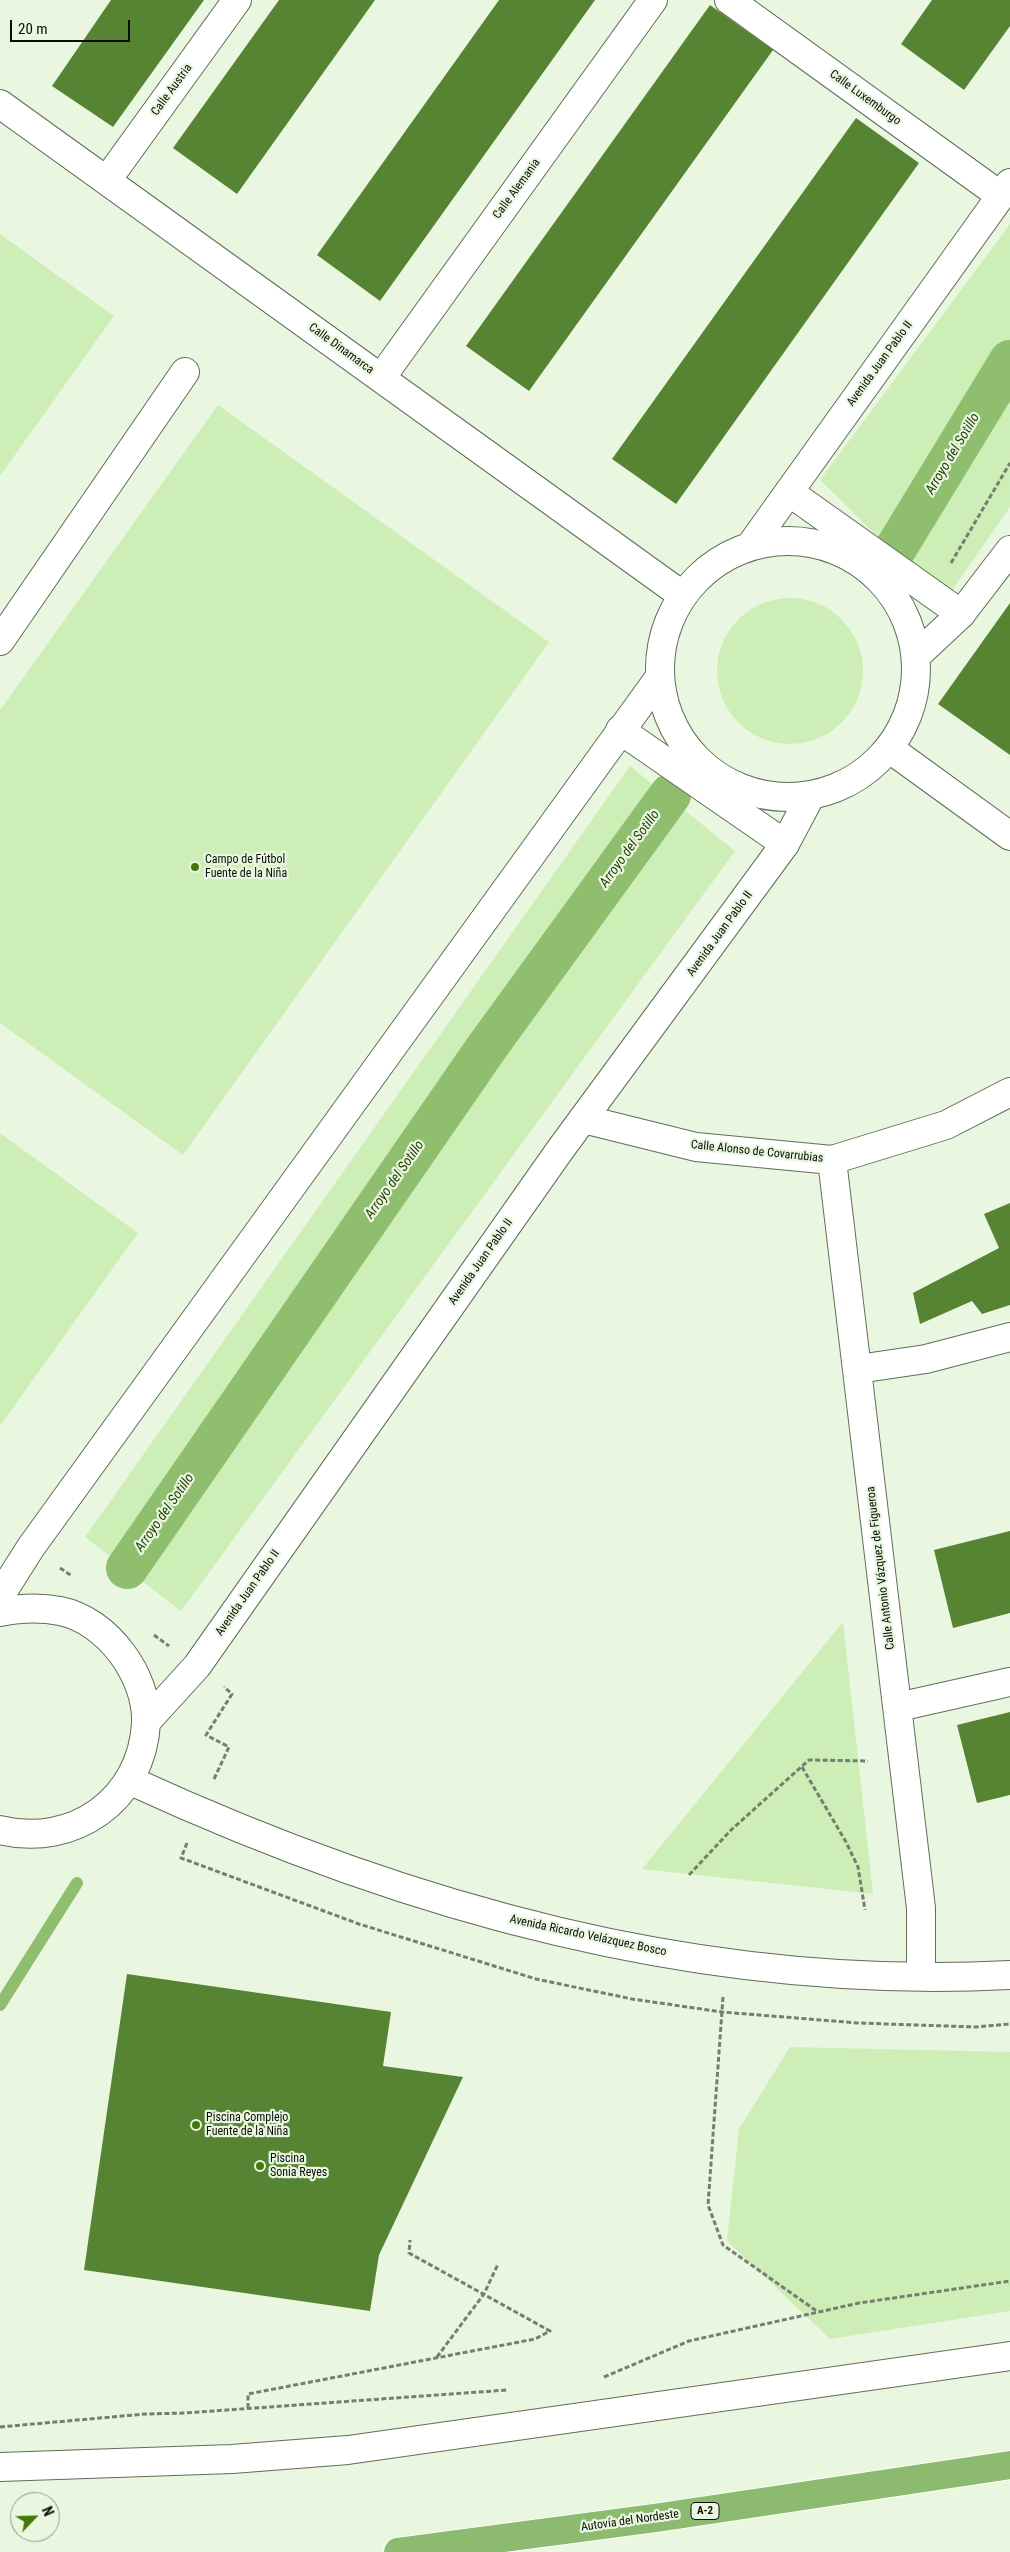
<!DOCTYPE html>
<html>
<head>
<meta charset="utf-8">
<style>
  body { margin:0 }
  #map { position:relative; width:1010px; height:2552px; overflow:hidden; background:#e9f7e0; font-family:"Roboto Condensed",sans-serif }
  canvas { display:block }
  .north { position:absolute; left:10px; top:2492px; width:50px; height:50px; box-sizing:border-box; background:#e9f7e0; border:1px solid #8f9989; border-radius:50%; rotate:66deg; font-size:14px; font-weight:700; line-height:20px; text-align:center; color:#090d06 }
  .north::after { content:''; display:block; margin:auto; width:18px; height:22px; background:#44790a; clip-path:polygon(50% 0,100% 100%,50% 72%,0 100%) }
  .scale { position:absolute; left:10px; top:20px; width:120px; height:22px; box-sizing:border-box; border:2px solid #090d06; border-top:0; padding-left:6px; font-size:15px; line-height:18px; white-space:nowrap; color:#090d06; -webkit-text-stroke:4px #e9f7e0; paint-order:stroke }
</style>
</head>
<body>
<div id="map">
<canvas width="1010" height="2552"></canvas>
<div class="north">N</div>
<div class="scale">20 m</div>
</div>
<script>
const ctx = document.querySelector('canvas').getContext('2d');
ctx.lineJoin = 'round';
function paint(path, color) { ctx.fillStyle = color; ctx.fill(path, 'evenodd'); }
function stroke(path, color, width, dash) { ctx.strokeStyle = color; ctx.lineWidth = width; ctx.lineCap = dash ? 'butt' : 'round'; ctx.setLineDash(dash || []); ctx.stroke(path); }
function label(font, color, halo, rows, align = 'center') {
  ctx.font = font + ' "Roboto Condensed",sans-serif'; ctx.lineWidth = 4.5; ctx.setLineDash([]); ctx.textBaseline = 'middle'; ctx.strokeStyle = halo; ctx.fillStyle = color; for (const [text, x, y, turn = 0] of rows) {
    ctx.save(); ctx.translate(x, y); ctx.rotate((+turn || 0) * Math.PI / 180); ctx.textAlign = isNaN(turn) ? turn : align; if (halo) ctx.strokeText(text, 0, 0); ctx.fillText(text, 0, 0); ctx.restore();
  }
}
paint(new Path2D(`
  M1010,224v283l-66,95 -124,-122z
  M0,234l114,82 -114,160z
  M218,405l331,237 -366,513 -183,-132v-313z
  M717 671a73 73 0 1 1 146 0a73 73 0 1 1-146 0Z
  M630,766l105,85 -554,760 -96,-74z
  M0,1133l138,100 -138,193z
  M843,1622l30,272 -231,-25z
  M790,2047l220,5v259l-180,28 -103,-98 12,-112z`), '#cdefb7');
stroke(new Path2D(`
  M0,2005l77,-122`), '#8fbf6e', 12);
stroke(new Path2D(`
  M896,548l114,-187
  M127,1568l360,-521 183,-252`), '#8fbf6e', 42);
paint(new Path2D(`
  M111,0h93l-91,127 -61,-41z
  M279,0h96l-138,194 -64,-46z
  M499,0h96l-215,301 -63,-46z
  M932,0h78v26l-46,64 -63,-46z
  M710,5l63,45 -244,341 -63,-45z
  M856,118l63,45 -243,341 -64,-45z
  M1010,603v152l-72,-51z
  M1010,1203v102l-28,9 -10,-13 -52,23 -7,-31 86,-45 -15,-34z
  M1010,1531v82l-57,15 -19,-78z
  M1010,1712v83l-33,8 -20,-78z
  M127,1974l264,38 -8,54 80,11 -84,178 -9,56 -286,-41z`), '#568433');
const pedestrian = new Path2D(`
  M789,492l172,122
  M0,641l185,-269
  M620,730l165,114`);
const minor = new Path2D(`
  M729,0l272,196
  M0,104l682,491
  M107,180l130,-180
  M381,378l272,-378
  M890,749l120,87
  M583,1119l113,28 136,13 114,-35 64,-33
  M832,1160l89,748v68
  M858,1369l68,-10 84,-22
  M898,1707l112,-25
  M0,2467l232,-8 116,-9 662,-94`);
const tertiary = new Path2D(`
  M660 669a128 128 0 1 1 256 0a128 128 0 1 1-256 0Z
  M751,545l259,-362
  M916,656l45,-42 49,-64
  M0,1596l31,-49 628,-869
  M0,1612c21,-4 39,-5 60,-1 47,9 88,65 86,112 -4,77 -73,125 -146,107
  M146,1722l51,-56 363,-516 225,-306 25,-47
  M129,1780c278,128 573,211 881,195`);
const motorway = new Path2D(`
  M398,2552l257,-34 355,-53`);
stroke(pedestrian, '#606d59', 30);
stroke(minor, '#606d59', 30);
stroke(tertiary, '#606d59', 30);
stroke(motorway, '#fff', 30);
stroke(new Path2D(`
  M951,563l59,-100
  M60,1568l12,8
  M154,1635l15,11
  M802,1767l44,75 12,25 7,43
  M214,1779l15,-32 -23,-12 26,-41 -8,-7
  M187,1843l-6,15 178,66 177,55 96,20 90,13 136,11 117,4 35,-3
  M689,1875l42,-45 78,-70 59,1
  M723,1997l-15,208 15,40 95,67
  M437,2357l47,-63 14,-30
  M604,2377l85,-36 170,-38 151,-22
  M248,2408v-14l287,-55 15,-8 -141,-78 1,-13
  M0,2427l145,-13 40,-1 322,-23`), '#767e70', 3, [5, 2.5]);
stroke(pedestrian, '#fff', 28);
stroke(minor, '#fff', 28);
stroke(tertiary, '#fff', 28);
stroke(motorway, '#8cba6e', 28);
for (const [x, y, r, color] of [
  [195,867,5,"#44790a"],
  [196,2125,5,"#44790a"],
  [260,2166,5,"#44790a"]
]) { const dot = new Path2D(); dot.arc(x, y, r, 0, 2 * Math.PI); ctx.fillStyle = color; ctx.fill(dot); stroke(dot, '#e9f7e0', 2); }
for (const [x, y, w] of [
  [705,2511,28]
]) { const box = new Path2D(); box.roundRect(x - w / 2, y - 8.5, w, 17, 4); ctx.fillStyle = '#e9f7e0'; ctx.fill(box); stroke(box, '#090d06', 1); }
label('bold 11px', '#090d06', null, [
  ["A-2",705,2511]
]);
label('12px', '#090d06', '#e9f7e0', [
  ["Calle Austria",172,90,-54],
  ["Calle Luxemburgo",865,98,36],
  ["Calle Alemania",517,189,-54],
  ["Calle Dinamarca",341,349,36],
  ["Avenida Juan Pablo II",880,364,-54],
  ["Avenida Juan Pablo II",720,934,-54],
  ["Calle Alonso de Covarrubias",757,1152,6],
  ["Avenida Juan Pablo II",481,1262,-55],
  ["Calle Antonio Vázquez de Figueroa",881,1568,-97],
  ["Avenida Juan Pablo II",248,1593,-55],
  ["Avenida Ricardo Velázquez Bosco",588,1936,12],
  ["Autovía del Nordeste",630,2521,-8]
]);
label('12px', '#090d06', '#e9f7e0', [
  ["Campo de Fútbol",205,860],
  ["Fuente de la Niña",205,874],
  ["Piscina Complejo",206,2118],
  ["Fuente de la Niña",206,2132],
  ["Piscina",270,2159],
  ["Sonia Reyes",270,2173]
], 'left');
label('italic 14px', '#1f3d01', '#e9f7e0', [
  ["Arroyo del Sotillo",953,454,-59],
  ["Arroyo del Sotillo",630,849,-54],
  ["Arroyo del Sotillo",395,1180,-55],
  ["Arroyo del Sotillo",165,1513,-55]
]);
</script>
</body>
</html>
